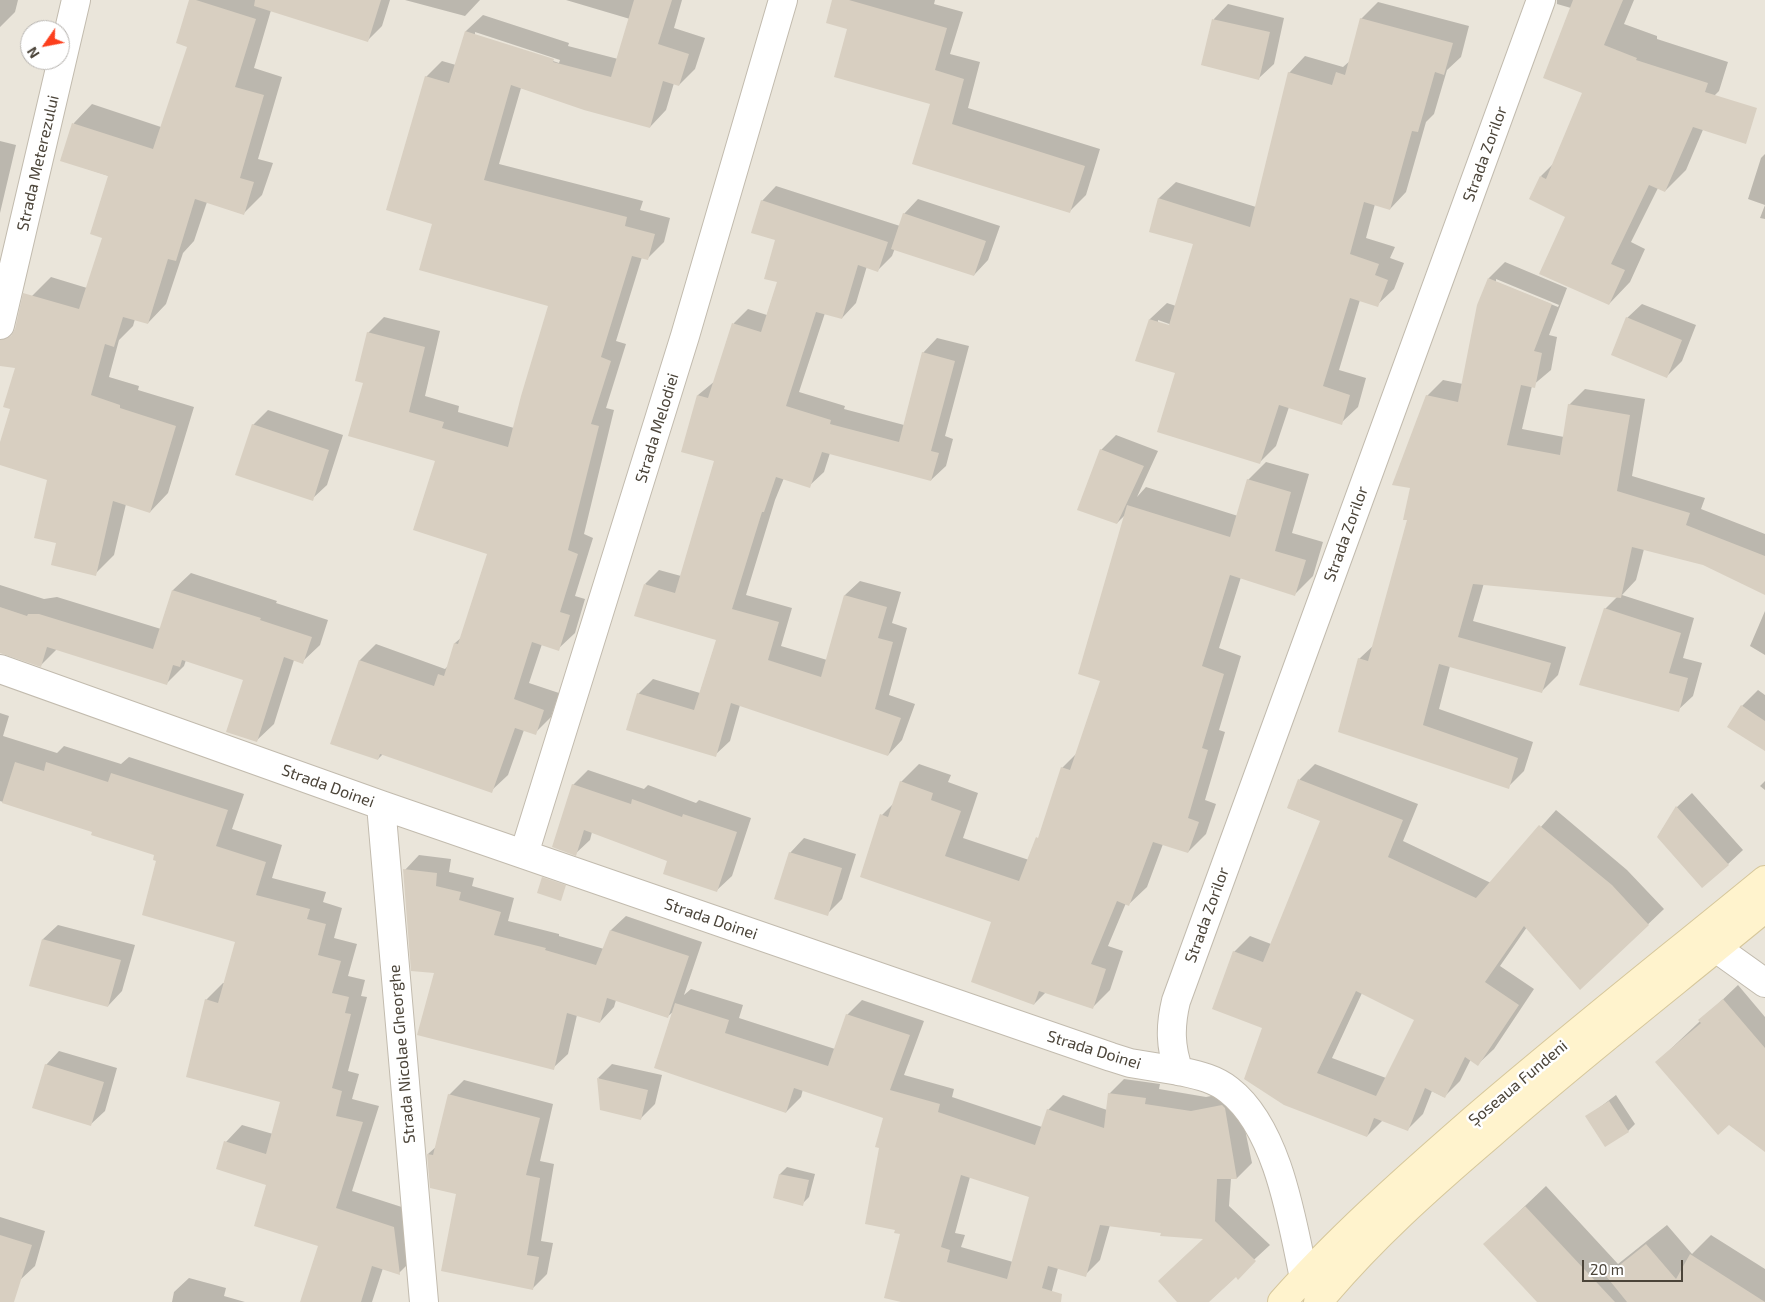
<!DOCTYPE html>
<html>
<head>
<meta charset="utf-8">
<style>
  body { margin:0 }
  #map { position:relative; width:1765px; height:1302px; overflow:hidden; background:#f6f3ec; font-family:"Exo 2",sans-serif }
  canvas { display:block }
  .north { position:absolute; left:20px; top:20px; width:50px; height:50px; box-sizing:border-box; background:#fff; border:1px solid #b7b4b0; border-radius:50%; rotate:237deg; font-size:14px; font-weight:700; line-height:20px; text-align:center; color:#4b4439 }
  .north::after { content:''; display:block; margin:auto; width:18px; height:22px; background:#fc3f1d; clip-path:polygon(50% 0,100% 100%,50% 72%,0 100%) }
  .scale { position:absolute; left:1582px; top:1260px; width:101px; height:22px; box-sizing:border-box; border:2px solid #4b4439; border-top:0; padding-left:6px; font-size:15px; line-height:18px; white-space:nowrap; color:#4b4439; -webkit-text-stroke:4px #fff; paint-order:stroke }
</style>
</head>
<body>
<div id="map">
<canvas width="1765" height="1302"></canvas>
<div class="north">N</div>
<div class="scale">20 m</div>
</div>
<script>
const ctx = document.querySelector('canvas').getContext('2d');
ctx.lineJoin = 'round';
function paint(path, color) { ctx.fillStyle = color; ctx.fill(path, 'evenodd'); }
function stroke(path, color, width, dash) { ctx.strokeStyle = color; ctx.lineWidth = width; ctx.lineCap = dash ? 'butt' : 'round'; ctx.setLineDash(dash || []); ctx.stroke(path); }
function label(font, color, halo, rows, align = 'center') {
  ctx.font = font + ' "Exo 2",sans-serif'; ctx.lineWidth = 5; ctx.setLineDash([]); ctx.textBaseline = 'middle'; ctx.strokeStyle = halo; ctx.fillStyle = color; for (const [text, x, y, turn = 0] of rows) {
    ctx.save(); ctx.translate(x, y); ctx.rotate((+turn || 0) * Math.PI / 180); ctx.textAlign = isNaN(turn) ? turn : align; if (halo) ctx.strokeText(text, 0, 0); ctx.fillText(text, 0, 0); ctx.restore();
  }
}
paint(new Path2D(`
  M0,0h1765v1302h-1765zM30,30h30v30h-30z`), '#eae5da');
paint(new Path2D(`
  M0,0h18l-3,12 -15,15z
  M190,0h84l-20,68 28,9 -24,82 15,4 -11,32 -19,19 -36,-12 -13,39 -11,12 -17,51 -18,19 -13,-4 -2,7 -14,14 -10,37 30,9 -1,4 56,17 -26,86 -18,19 -24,-8 -12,51 -19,19 -37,-32 -10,-63 -48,-16v-17l12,-38 20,-112 19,-19 36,11 16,-51 6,-61 -48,-16 13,-37 18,-19 69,23 28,-81z
  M304,0h86l-8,26 -15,15z
  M405,0h75l-15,16z
  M566,0h116l-8,28 31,10 -10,31 -16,16 -5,-2 -8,27 -16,17 -129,-39 -22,76 144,37 -3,9 30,8 -6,24 -17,17 -5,-2 -26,84 10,3 -20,64 8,2 -30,124 9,4 -18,58 10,3 -10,34 -17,16 -16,-5 -13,39 30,10 -8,24 -16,16 -11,-3 -16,45 -17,16 -108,-37 -5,5 -46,-15 28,-84 16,-16 69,25 4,-4 6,-22 7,-6 26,-84 -51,-93 -73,-78 4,-49 16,-16 56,14 -15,65 34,10 -1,6 56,16 35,-123 -115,-82 -8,-146 16,-16 14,4 10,-34 17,-16 86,28 -1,3 50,13 12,-40zM475,32l85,28 -1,3 -84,-28z
  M834,0h101l-1,4 29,8 -13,42 30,8 -12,46 132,41 -14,46 -17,17 -156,-49 19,-60 -84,-75z
  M1557,0h77l-10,24 33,12v3l71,23 -9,29 -19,19 10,3 -24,57 -21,21 -7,-3 -27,54 14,7 -15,33 -21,22 -43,-88 -25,-40 14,-14 29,-69 -13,-85 -14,-4z
  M1378,2l91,24 -8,31 -14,13 -13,44 -8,8 -20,70 -16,17 -15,-5 -9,34 29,9 -5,11 14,5 -10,26 -17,16 -17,-5 -21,70 27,8 -8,29 -17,16 -52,-16 -13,39 -17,17 -83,-91 -40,-12 14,-41 17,-16 9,3 19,-62 -45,-13 9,-33 17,-16 80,25 33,-134 16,-17 38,11 8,-7 10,-41zM1158,320l17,6v2l-17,-5z
  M1228,4l56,14 -10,46 -15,14 -56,-13 11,-46z
  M0,141l16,4 -16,68z
  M1765,154v65l-5,-1 5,-13 -17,-6 13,-41z
  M776,186l124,40 4,-12 14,-15 82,27 -12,34 -14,15 -79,-27 -3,8 -14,14 -11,-4 -11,37 -14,15 -17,-5 -26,79 46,14 -1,3 60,16 19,-72 14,-15 32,8 -24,90 8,3 -7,27 -15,14 -101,-27 -6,19 -15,14 -25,-8 -9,22 -29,95 46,13 -11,38 46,14 18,-65 15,-14 41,11 -9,31 15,5 -18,67 26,9 -13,36 -14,15 -148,-50 -10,36 -15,14 -77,-61 15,-15 47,14 17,-54 -72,-55 14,-14 22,6 34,-116 -32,-9 15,-56 17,-14 19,-58 14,-14 19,6 11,-33 -1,-43 -15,-38z
  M1505,262l62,26 -18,47 8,2 -6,33 -19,16 -10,43 42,8 5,-32 16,-16 60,10 -13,77 73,22 -4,11 64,25v59l-61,-29 -60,-15 -8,31 -14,15 72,23 -11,40 19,5 -9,33 -15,14 -73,-101 13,-13 -134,-13 -11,38 93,26 -8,28 -16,16 -92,-25 -11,43 94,33 -9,29 -16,16 -169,-56 20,-72 15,-14 34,-126 3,-32 16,-91 16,-16 20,4 26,-106zM1496,279l63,26 -1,2 -62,-25z
  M1642,304l54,21 -14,36 -15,15 -40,-58z
  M268,410l75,25 -16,50 -15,14 -59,-74z
  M1116,435l42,16 -21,46 9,-10 92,29 10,-36 18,-18 43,12 -17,59 31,9 -10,34 -18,18 -54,-17 -22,71 22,8 -22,74 6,2 -20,68 11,4 -10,30 -18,18 -25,-8 -16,43 -19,18 -2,-2 -18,43 15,5 -13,39 -18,18 -46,-16 -12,12 -41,-83 -111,-106 12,-12 7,-21 18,-18 32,11 -3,7 30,11 -15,45 66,22 12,-25 21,-67 15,-15 25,-73 24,-166 -9,9 -16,-73z
  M191,573l86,28 -1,2 52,17 -8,25 -18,17 -8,-2 -20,64 -18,17 -11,-62 -59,-19 -2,6 -17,17 -110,-34 -17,17 -40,-14v-67l44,14 13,-2 104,32 12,-39z
  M1765,611v44l-15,-9z
  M1758,690l7,5v55l-23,-44z
  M0,713l9,3 -6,20 54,17 7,-7 57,18 8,-7 115,37 -12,35 50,16 -10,33 54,14 -3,10 19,6 -8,30 23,6 -9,32 17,4 -4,16 6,1 -19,74 11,3 -7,25 27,7 -27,85 59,19 5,46 -17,17 -16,-5 -11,34h-56l3,-57 -51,-61 -42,-42 16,-17 31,9 8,-33 -75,-101 17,-17h2l11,-42 -79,-81 -1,-6 -63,-23 -93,-30z
  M1315,764l103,40 -15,37 88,42 65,-73 71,60 37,39 -84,80 -53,-62 -27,39 34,23 -40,60 -16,15 -7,-5 -11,22 -16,16 -12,-6 -9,23 -16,16 -24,-10 -16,16 -104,-109 -29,-75 16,-16 21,8 51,-123 -34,-13 12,-29zM1362,993l54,26 -30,59 -54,-20z
  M588,770l56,19 4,-4 48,18 3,-3 52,18 -19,58 -15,14 -48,-29 -77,-29 -2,8 -15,14 -2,-69z
  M1765,781v9l-5,-4z
  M1692,793l51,57 -15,14 -70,-28 19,-29z
  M804,838l52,16 -14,45 -15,15 -37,-61z
  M419,855l32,4 -2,13 25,6 -2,8 42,12 -6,23 51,13v2l45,13 7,-19 15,-14 76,26 -18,53 7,-6 52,16 -4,13 96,31 12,-34 15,-15 62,21 -20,54 50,14 -2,8 90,30 6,-17 15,-15 44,15 2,-16 15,-15 36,5 -1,5 47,8 31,-6 15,72 -15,15h-6l-2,28 41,39 -62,57h-29l26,-64 -95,-13 -10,35 -15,15 -27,-7 -9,34h-143l-5,-69 -16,-116 -82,-28 -2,8 -15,15 -112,-101 -7,6 -51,-17 -2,7 -14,15 -23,-7 -9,39 -15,14 -118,-96 -30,-102zM970,1177l61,20 -18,65 -52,-15 4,-12 -10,-2z
  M58,925l77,20 -13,46 -14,15 -77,-21 12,-46z
  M1738,985l27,32v83l-108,-38z
  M59,1051l58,17 -12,43 -14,13 -45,-59z
  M612,1064l50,11 -7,29 -14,14 -43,-40z
  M464,1080l89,24 -13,57 14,3 -13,77 12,2 -6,31 -15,15 -104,-135 9,-8 12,-51z
  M1616,1095l19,29 -7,7 -41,-14z
  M787,1167l28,7 -6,23 -7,7 -27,-6 5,-24z
  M1546,1186l72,78 49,-39 25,29 19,-19 54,34v33h-226l-54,-58z
  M0,1217l45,14 -10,35 -15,14 -20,-6z
  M189,1278l37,10 -2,8 21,6h-73l2,-10z`), '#0003');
paint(new Path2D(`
  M189,0h7l60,19 -21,68 29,8 -24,83 14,4 -10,33 -49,-16 -19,62 -8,-2 -20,65 -25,-7 -9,30 -9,-3 -14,51 29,10v3l56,18 -26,87 -37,-12 -17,75 -45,-11 5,-22 -22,-5 13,-58 -47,-15v-23l10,-33 -7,-2 12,-39 -15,-2v-26l11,-4 4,-7 8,-36 56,16 23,-71 -12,-4 18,-58 -48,-15 12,-38 81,26 34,-102 -11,-4z
  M255,0h126l-13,42 -114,-36z
  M634,0h38l-14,44 31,10 -10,32 -16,-5 -13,47 -66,-18 -73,-25 -27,95 143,37 -2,9 30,8 -7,26 -16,-4 -31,101 10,4 -20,63 8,2 -31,124 10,4 -18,58 10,3 -11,36 -27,-9 -18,57 30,11 -8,25 -21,-7 -23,65 -112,-39 -2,6 -48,-16 29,-84 75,26 4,-12 6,2 10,-33 4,1 29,-90 -74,-24 22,-69 -87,-25 15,-53 -8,-2 12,-49 58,15 -16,65 35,10 -2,6 66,19 13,-51 27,-90 -129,-36 13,-46 -46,-14 39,-134 24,7 16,-52 89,28 -1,3 58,15z
  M832,0h17l98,28 -12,42 29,9 -12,45 133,42 -15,47 -158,-49 18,-60 -96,-27 13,-48 -21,-6z
  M1573,0h50l-19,45 33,13 -1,2 72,23 -3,9 52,16 -11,36 -53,-17 -28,65 -16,-7 -38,79 14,6 -16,35 -70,-31 26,-57 -36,-18 11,-23 6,3 36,-86 -39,-15z
  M1360,18l93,25 -9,32 -9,-3 -17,60 -6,-1 -22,79 -26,-8 -14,52 29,10 -4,11 13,5 -10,27 -28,-9 -27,88 27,9 -8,30 -63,-20 -19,59 -103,-32 18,-59 -40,-12 14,-42 20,6 24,-81 -44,-12 9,-34 92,29 38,-155 44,13 4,-13 9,3z
  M1212,19l58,13 -11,48 -58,-15z
  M761,200l127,42 -10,30 -20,-7 -16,54 -26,-7 -30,94 45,14 -1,4 69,18 23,-90 33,9 -24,90 8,2 -8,28 -109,-29 -12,36 -34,-11 -12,35h-2l-30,97 47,13 -11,38 53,17 23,-82 43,12 -9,31 15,4 -18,67 26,9 -13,38 -157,-53 -15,54 -90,-27 11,-37 57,17 22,-70 -82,-24 10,-32 31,9 39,-132 -33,-9 16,-57 11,3 24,-75 29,9 16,-50 -13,-3 11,-39 -24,-7z
  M903,213l83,28 -12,35 -83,-27z
  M1488,278l64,26 -18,47 8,2 -7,35 -14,-3 -14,60 53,10 8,-51 62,11 -13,76 73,22 -4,12 79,31v39l-62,-30 -71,-18 -11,51 -148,-14 -15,53 93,26 -9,30 -103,-29 -16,61 95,33 -9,31 -171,-57 20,-74 10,3 39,-141h-4l7,-32 -18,-3 34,-90 32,7 19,-97z
  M1626,317l56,23 -15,38 -56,-23z
  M252,424l77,26 -16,51 -78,-26z
  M1100,449l44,17 -27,58 -40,-14z
  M1247,479l44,13 -16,59 31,9 -11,36 -65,-21 -28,91 22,8 -22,74 6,2 -20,68 11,4 -11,31 -35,-11 -24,64 -12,-5 -26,63 15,5 -13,40 -54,-18 -5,14 -63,-23 20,-60 -131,-45 20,-63 8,3 12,-36 33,12 -2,7 30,11 -16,45 74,25 17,-44 2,1 23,-71 9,3 30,-89 -22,-7 49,-169 103,32z
  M172,590l89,28 -1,2 52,17 -9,27 -19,-7 -27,85 -31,-10 17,-52 -61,-20 -2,7 -7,-2 -6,20 -120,-38 -6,20 -41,-14v-46l27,9 1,-2h11l114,35z
  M1604,608l77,25 -12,40 19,5 -9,34 -100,-27z
  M1741,705l24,16v30l-38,-24z
  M15,762l29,9 2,-9 62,20 3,-9 117,37 -12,36 50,16 -10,33 54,14 -3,10 19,5 -8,31 23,6 -9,32 17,4 -4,16 6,1 -19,74 10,3 -6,25 27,6 -27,86 58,19 6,48 -28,-9 -11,36h-61l18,-56 -64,-20 12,-41 -50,-16 8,-28 42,13 14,-52 -94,-25 19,-78 13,4 17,-61 -93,-27 14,-54 -3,-1 1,-5 -63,-20 1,-3 -90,-29z
  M1298,779l105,41 -15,37 88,41 63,-73 73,60 37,40 -69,65 -56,-64 -39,56 34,23 -41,61 -13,-9 -20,41 -20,-10 -17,43 -34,-13 -7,19 -83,-32 -40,-26 18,-51 -50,-19 21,-58 30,11 57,-141 -33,-13zM1356,991l58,29 -38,76 -59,-23z
  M572,784l59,20 1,-5 50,18 1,-3 54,18 -20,60 -54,-18 4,-13 -83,-31 -8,26 -24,-9z
  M1676,806l53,59 -27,23 -45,-51z
  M789,852l53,16 -14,48 -54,-17z
  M403,869l34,4 -1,13 25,6 -2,8 42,12 -7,23 52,13 -1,2 51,15 14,-35 79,26 -21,62 -61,-20 -7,25 -33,-10 -13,57 -137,-35 17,-62 -23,-2z
  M542,877l24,8 -5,16 -24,-8z
  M42,939l79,21 -13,47 -79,-21z
  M1723,999l42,49v104l-36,-27 -11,10 -63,-73 46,-39 -3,-3z
  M675,1003l54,17 -4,13 103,33 18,-52 64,21 -20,55 50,14 -2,8 97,33 12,-36 57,19 4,-35 38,5 -1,6 46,7 31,-6 3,3 12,71h-20l-2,42 41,40 -18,19 -2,-3 -27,25h-32l-19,-21 45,-42 -43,-3 1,-3 -61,-8 -14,52 -38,-11 -6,22 20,6 -1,8h-160l-17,-4 16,-64 -6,-1 1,-3 -30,-6 14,-76 -4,-1 8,-29 -89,-30 -8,25 -132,-45zM961,1175l68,22 -22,82 -60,-17 3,-12 -9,-3z
  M45,1064l59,18 -13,44 -59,-18z
  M597,1078l51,12 -7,30 -41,-10z
  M448,1094l92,24 -14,57 14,3 -13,77 12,2 -6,33 -92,-19 15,-77 -26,-6 -3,-34 6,1z
  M1609,1101l20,31 -24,15 -20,-31z
  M779,1174l30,6 -6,26 -30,-8z
  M1525,1206l90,96h-78l-54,-58z
  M0,1235l32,10 -18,57h-14z
  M1646,1244l30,35 14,-25 75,48h-138l-21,-26z`), '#d8cfc1');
const minor = new Path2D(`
  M0,325l76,-325
  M0,669l381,136 730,252 19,6 49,8
  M381,805l43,497
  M524,854l161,-518 98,-336
  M1716,948l49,35`);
const tertiary = new Path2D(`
  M1304,1278c-12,-57 -26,-150 -75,-188 -15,-12 -32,-15 -50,-19 -9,-24 -9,-45 -3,-70l365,-1001`);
const secondary = new Path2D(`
  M1282,1302c56,-63 120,-120 183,-175 98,-85 200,-165 300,-247
  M1318,1302c51,-62 112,-116 173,-168 89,-78 183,-151 274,-226`);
stroke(minor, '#c2bbae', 30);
stroke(tertiary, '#c2bbae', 30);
stroke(secondary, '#d6c79b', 30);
stroke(minor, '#fff', 28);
stroke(tertiary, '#fff', 28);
stroke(secondary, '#fff3cd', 28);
label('16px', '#4b4439', '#fff', [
  ["Strada Zorilor",1485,154,-70],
  ["Strada Meterezului",38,163,-77],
  ["Strada Melodiei",657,428,-73],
  ["Strada Zorilor",1346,534,-70],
  ["Strada Doinei",328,786,20],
  ["Strada Zorilor",1207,915,-70],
  ["Strada Doinei",711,919,19],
  ["Strada Doinei",1094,1050,17],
  ["Strada Nicolae Gheorghe",402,1054,-95],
  ["Șoseaua Fundeni",1518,1083,-40]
]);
</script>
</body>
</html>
